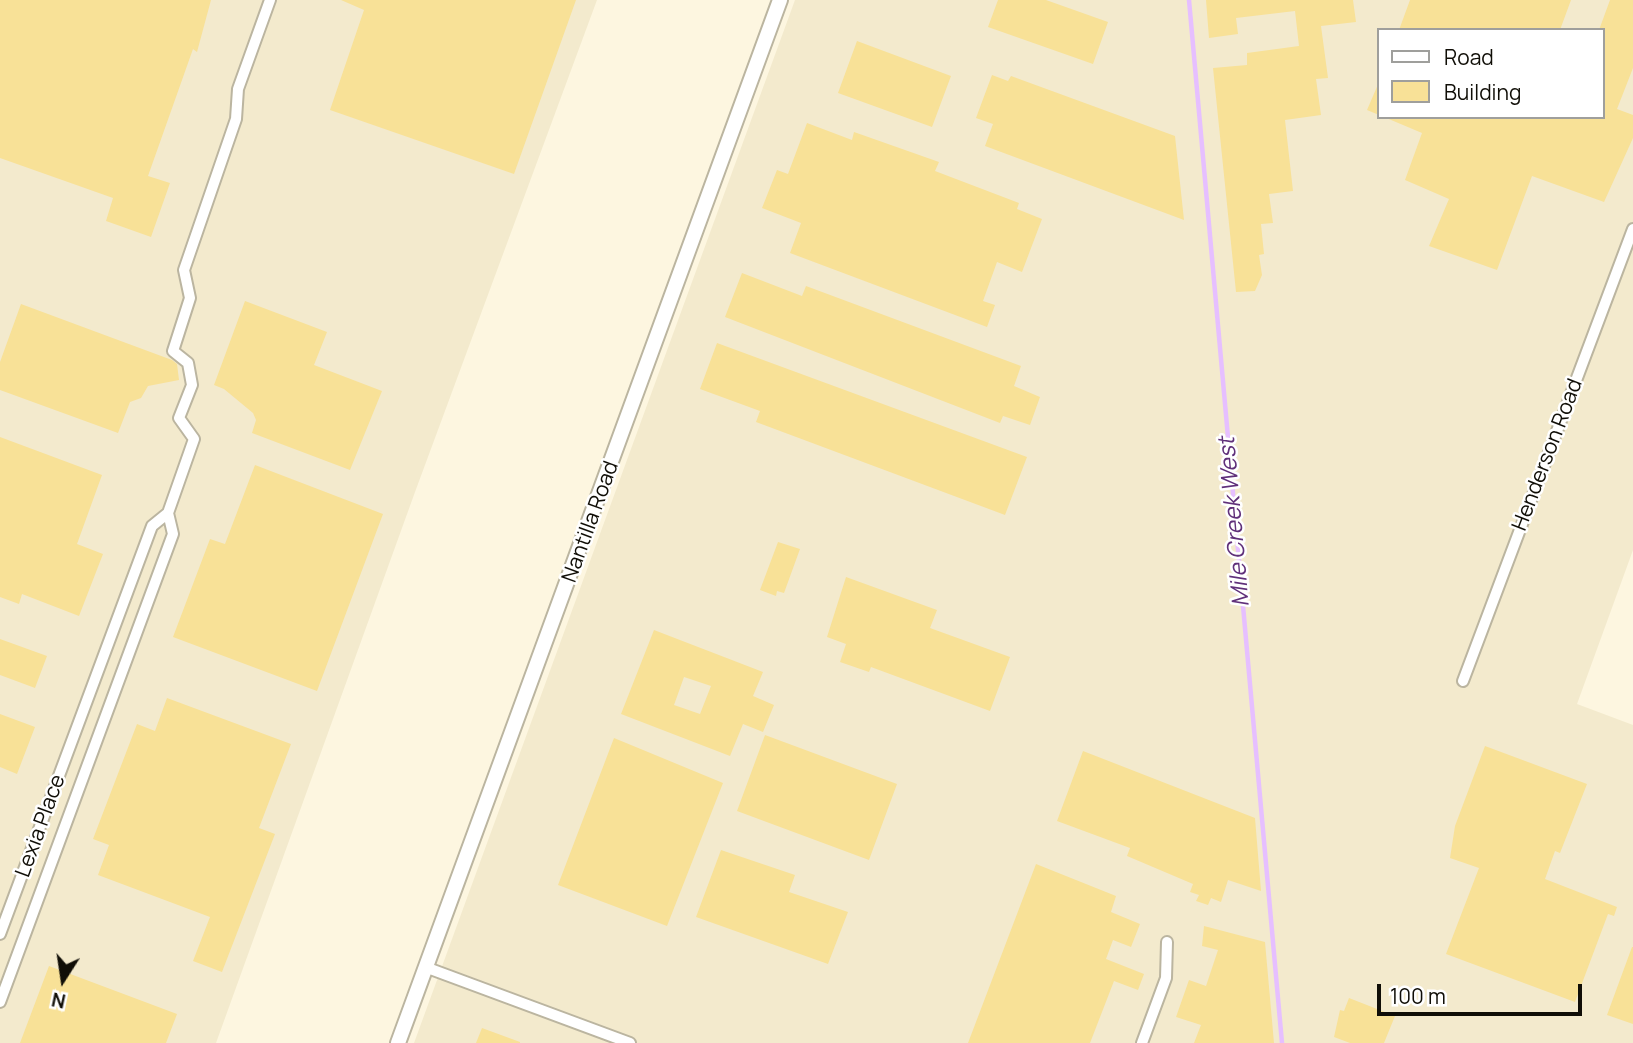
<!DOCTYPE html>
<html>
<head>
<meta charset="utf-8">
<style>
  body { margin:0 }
  #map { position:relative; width:1633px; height:1043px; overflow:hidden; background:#fdf6e0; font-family:Manrope,sans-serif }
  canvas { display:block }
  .legend { position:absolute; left:1377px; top:28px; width:228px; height:91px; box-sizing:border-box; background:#fff; border:2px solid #9f9f9c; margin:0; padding:9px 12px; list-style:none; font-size:21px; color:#100e07 }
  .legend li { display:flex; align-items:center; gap:14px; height:35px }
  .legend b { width:35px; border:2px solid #9f9f9c }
  .north { position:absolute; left:28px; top:945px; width:70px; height:70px; -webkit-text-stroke:5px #fff; paint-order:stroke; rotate:192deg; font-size:19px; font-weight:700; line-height:28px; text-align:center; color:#100e07 }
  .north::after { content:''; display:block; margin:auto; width:24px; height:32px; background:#100e07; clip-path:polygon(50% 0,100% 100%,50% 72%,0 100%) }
  .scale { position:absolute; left:1377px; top:984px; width:205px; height:32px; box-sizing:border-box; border:4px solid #100e07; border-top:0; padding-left:9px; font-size:21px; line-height:24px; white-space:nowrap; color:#100e07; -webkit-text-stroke:5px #fff; paint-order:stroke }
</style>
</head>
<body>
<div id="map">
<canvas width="1633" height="1043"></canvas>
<ul class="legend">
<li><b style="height:9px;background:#fff"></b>Road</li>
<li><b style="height:19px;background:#f8e197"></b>Building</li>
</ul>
<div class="north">N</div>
<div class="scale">100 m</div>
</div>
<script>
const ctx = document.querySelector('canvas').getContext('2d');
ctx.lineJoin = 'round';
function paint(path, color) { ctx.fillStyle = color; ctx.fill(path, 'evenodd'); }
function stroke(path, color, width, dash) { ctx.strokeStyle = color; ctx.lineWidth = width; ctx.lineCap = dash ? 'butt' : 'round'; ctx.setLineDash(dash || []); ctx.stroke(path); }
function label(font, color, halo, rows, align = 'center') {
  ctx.font = font + ' Manrope,sans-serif'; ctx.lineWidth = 5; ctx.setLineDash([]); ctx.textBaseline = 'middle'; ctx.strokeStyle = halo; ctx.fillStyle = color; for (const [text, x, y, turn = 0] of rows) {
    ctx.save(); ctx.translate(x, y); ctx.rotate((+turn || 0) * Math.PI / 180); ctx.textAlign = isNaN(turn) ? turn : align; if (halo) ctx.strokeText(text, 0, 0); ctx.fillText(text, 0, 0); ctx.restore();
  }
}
paint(new Path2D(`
  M0,0h597l-182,492 -199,551h-216z
  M795,0h838v550l-56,154 56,21v318h-1219zM1379,30h224v87h-224z`), '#f3eacd');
stroke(new Path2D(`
  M1189,0l93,1043`), '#e6bfff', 4.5);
paint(new Path2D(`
  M0,0h211l-14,52 -4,-3 -45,127 22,7 -19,54 -45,-16 7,-23 -113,-40z
  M341,0h235l-62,174 -184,-64 34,-100z
  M998,0h48l62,22 -15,42 -105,-37z
  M1206,0h147l3,22 -35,4 7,52 -12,1 5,36 -36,5 8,71 -24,3 4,29 -12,1 3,30 -5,1 3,20 -7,16 -19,1 -23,-224 34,-3v-12l52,-7 -4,-35 -59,7 2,16 -29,4z
  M1410,0h161l-11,30h-161z
  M1610,0h23v68l-16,41 16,6v23l-29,64 -72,-26 -35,94 -68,-24 20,-47 -44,-19 17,-47 -38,-16h219v-87h-4z
  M857,41l94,35 -19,51 -94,-34z
  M992,75l16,6 3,-5 164,60 9,84 -199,-74 8,-22 -17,-6z
  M1379,82v33l-12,-5z
  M807,123l45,17 2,-8 85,30 -4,9 84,32 -2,6 25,10 -20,53 -25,-10 -14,39 12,4 -8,22 -197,-74 11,-30 -39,-15 15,-38 11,4z
  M742,273l60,23 4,-10 215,80 -7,20 26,11 -10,28 -27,-9 -3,7 -275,-106z
  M245,301l82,31 -13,33 68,26 -32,79 -98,-37 4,-13 -3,-7 -29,-24 -10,-4z
  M21,304l151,56 5,4 2,16 -31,6 -7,12 -11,4 -12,31 -118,-43v-28z
  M717,343l310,114 -22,58 -249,-93 4,-11 -60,-22z
  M0,437l102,38 -25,69 26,10 -24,62 -57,-22 -3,10 -19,-7z
  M255,465l128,49 -66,177 -144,-54 37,-98 15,5z
  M778,542l22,7 -16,44 -7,-2 -1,5 -16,-6z
  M846,577l91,33 -7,18 80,29 -20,54 -119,-44 -2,5 -29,-10 6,-18 -19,-7z
  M654,630l109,42 -10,24 21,9 -11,27 -20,-8 -13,32 -109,-42zM684,677l27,9 -11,28 -26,-9z
  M0,639l47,17 -12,32 -35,-13z
  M167,698l124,46 -32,84 16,6 -53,138 -29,-11 17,-44 -112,-42 11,-30 -16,-6 44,-115 18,7z
  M0,714l35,13 -18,47 -17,-7z
  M765,735l132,49 -28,76 -132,-49z
  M614,738l109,45 -56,143 -109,-41z
  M1485,746l102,38 -27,69 -5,-2 -10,28 72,28 -3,9 -6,-2 -33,88 -129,-48 33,-86 -29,-10 5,-32z
  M1083,751l172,67 6,73 -33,-11 -7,22 -10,-4 -3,7 -12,-4 3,-6 -9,-3 3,-8 -66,-28 3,-8 -73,-27z
  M721,850l74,25 -6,17 59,20 -20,52 -132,-47z
  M1036,864l80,32 -5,16 29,12 -9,23 -18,-7 -7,19 38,15 -6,16 -24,-9 -24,62h-122z
  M1204,926l61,16 9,101h-80l7,-18 -25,-8 13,-37 17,6 12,-36 -16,-4z
  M1632,947h1v77l-26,-9z
  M49,966l128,48 -11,29h-146z
  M1349,998l46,18 -11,27h-34l-16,-6 6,-27 4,1z
  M482,1028l38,14v1h-44z`), '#f8e197');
const minor = new Path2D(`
  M1463,681l170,-452
  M0,934l152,-408 16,-13 26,-74 -15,-21 13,-33 -4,-22 -15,-12 17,-53 -6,-28 52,-151 2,-30 32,-89
  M425,967l205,76
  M0,1002l173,-468 -5,-21
  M1142,1043l24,-65 1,-36`);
const tertiary = new Path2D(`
  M398,1043l382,-1043`);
stroke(minor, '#bbb5a0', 14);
stroke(tertiary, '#bbb5a0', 18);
stroke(minor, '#fff', 10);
stroke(tertiary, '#fff', 14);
label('21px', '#100e07', '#fff', [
  ["Henderson Road",1548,455,-69],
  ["Nantilla Road",591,522,-70],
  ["Lexia Place",41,826,-70]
]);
label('italic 23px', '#60307a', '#fff', [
  ["Mile Creek West",1235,522,-95]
]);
</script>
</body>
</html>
